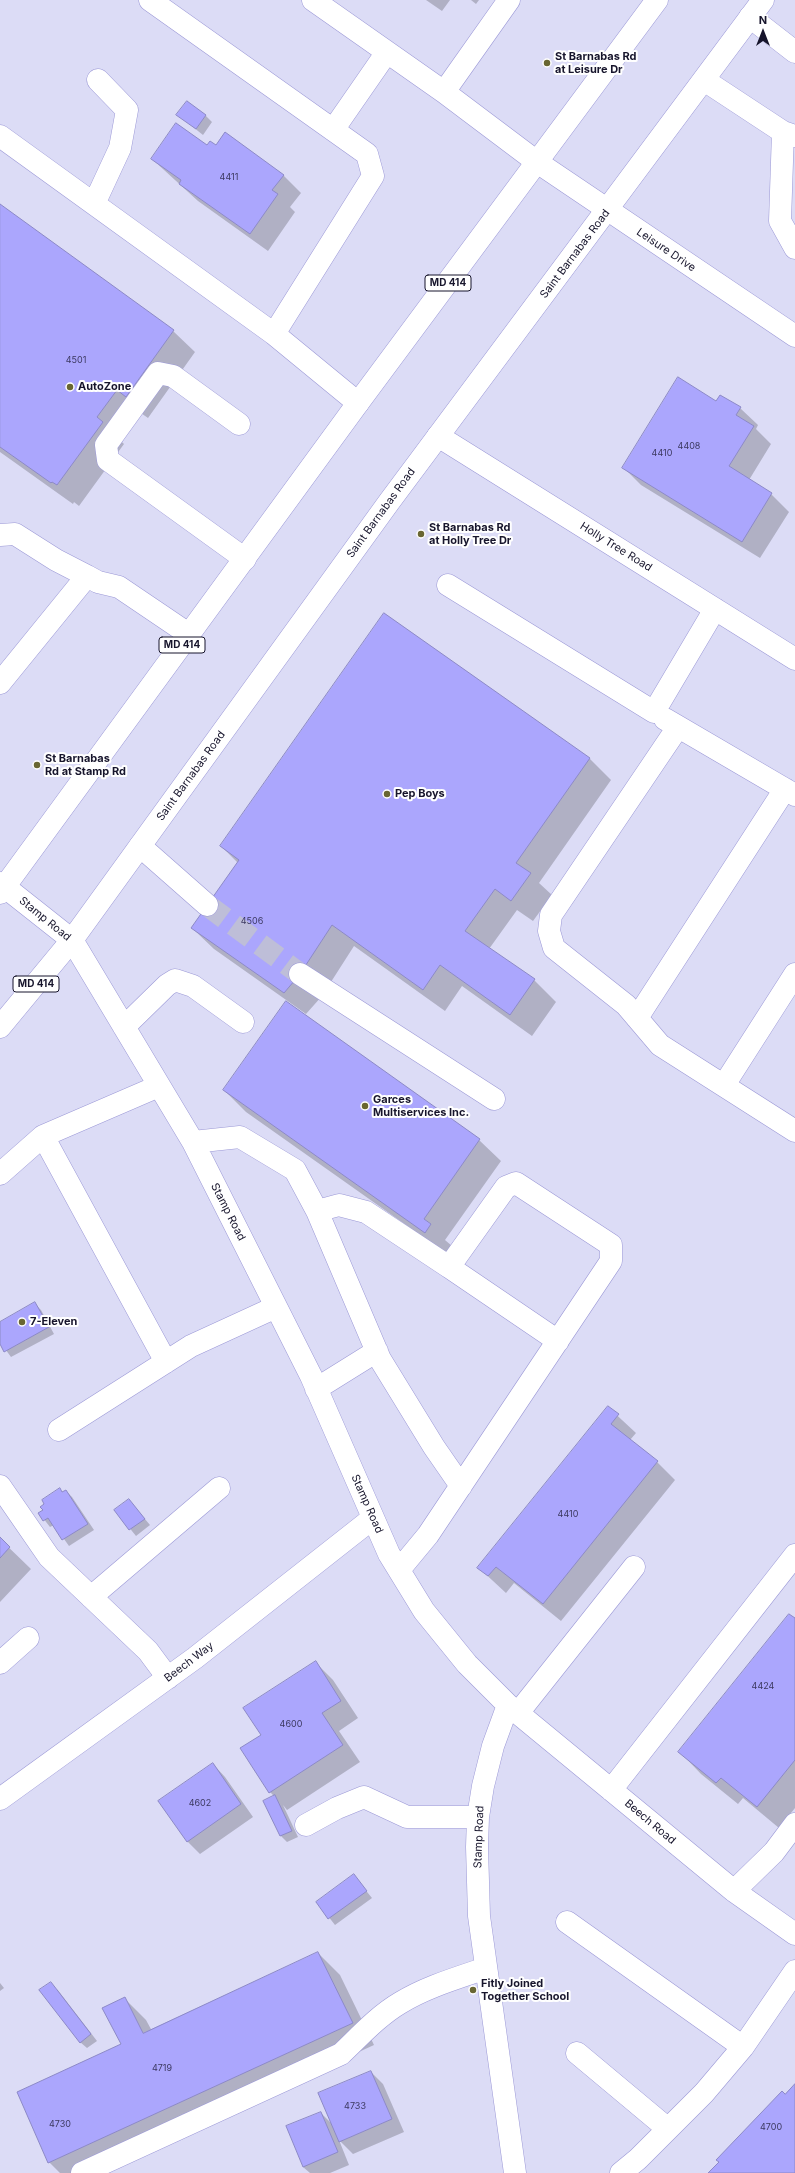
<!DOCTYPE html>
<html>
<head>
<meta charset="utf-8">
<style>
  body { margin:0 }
  #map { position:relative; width:795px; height:2173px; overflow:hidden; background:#dcdcf6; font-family:Inter,sans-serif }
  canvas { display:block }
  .north { position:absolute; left:743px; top:12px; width:40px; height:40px; -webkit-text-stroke:3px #fff; paint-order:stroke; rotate:0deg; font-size:11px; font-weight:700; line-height:16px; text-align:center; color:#17152c }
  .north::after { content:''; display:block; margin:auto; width:14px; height:18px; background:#17152c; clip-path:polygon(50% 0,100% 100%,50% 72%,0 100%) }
</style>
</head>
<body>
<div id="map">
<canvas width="795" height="2173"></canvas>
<div class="north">N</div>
</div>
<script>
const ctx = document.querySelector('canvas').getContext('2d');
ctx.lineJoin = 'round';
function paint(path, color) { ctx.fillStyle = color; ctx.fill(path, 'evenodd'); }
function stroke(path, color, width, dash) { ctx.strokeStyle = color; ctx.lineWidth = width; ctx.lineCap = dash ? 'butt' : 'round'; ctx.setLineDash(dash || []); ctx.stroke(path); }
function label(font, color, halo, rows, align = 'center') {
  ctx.font = font + ' Inter,sans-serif'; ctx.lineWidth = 4; ctx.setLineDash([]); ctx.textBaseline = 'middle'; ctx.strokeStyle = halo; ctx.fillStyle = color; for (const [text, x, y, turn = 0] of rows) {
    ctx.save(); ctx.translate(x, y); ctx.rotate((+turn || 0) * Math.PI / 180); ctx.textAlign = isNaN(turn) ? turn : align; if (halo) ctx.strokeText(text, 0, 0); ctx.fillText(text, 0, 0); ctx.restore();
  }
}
paint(new Path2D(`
  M426,0h24l-8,11z
  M471,0h8l-3,4z
  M178,115h27l7,7 -9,13z
  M216,146l67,29 18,18 -11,14 5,5 -27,39 -70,-50 -46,-42z
  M0,206l173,125 22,21 -47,66 -10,-7 -19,28 5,5 -45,62 -5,-4 -1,2 -73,-52z
  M717,402l23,6 18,17 -2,4 15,15 -22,36 22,14 18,18 -29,46 -119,-73 -18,-18z
  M385,614l205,145 21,21 -72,103 13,12 -19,26 -16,-11 -28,39 45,31 22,22 -24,34 -70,-50 -17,25 -91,-65 -32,50 -16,18 -92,-65 -22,-21 46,-65 -17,-17z
  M224,1090l255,50 22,21 -56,79 7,6 -5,8 -201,-142z
  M35,1304l6,6 13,24 -43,23 -11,-15v-19z
  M608,1407l28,26 -6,7 27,22 18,18 -114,141 -47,-38 -8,10 -27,-25z
  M66,1491l6,6 22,33 -25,16 -15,-21 -4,2 -11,-14z
  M129,1500l21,25 -14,11 -21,-26z
  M0,1539l31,30 -31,33z
  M795,1619v189l-16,20 -36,-30 -5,6 -37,-30 -21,-22z
  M315,1662l18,18 25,38 -19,13 21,31 -73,48 -4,-5 15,32 -11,5 -6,-6 -16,-35 10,-4 -5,-5z
  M213,1764l12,13 28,40 -53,37 -12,-12 -29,-41z
  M354,1876l18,22 -37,27 -18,-23z
  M318,1953l22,22 34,70 -280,128h-34l-11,-11 73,-117 2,-47 22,22 6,11z
  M0,1983l4,5 -4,3z
  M57,1989l40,52 -10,7 -7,-6z
  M371,2072l12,12 21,48 -51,22 -14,-14 10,25 -19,8h-20l-7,-6 18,-54 12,12z`), '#0003');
const building = new Path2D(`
  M187,101l19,14 -10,14 -20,-14z
  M176,123l31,22 3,-4 6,4 9,-13 59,43 -12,15 6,4 -28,40 -71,-50 2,-4 -30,-21z
  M0,204l174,126 -48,67 -9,-7 -20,27 6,5 -46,63 -5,-3 -1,1 -51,-36z
  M678,377l38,24 4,-6 21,12 -5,8 18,11 -25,40 43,27 -30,49 -120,-74z
  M384,613l206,145 -74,105 15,10 -20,28 -16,-12 -30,42 70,48 -25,36 -70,-50 -17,25 -91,-65 -32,49 -16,19 -93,-65 48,-68 -19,-14z
  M286,1001l194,138 -56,80 7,5 -6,9 -202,-143z
  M35,1302l14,25 -45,25 -4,-8v-22z
  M608,1406l11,8 -8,10 47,37 -115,143 -47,-37 -8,9 -11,-8z
  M60,1488l2,4 4,-2 22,34 -26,16 -14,-22 -5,3 -5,-8 5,-3 -3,-3 4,-3 -2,-4z
  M129,1499l16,20 -16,11 -15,-20z
  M0,1537l10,10 -10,11z
  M789,1614l6,4v142l-38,47 -36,-29 -5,5 -38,-31z
  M316,1661l25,40 -19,12 21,32 -74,48 -29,-45 21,-13 -18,-27z
  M213,1763l28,41 -54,38 -29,-41z
  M275,1795l17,36 -12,5 -17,-35z
  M354,1874l13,17 -39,28 -12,-17z
  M318,1952l35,71 -305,140 -31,-71 104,-48 -19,-36 23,-11 18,36z
  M51,1982l40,52 -11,9 -41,-53z
  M371,2071l21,48 -53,23 -21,-49z
  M795,2084v89h-87l11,-11 -3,-2 66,-69 3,3z
  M321,2112l17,40 -35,15 -17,-41z`);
paint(building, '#aba6fd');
stroke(building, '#8c89c6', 1);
stroke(new Path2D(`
  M207,905l93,69`), '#bebed8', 22, [22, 11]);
const minor = new Path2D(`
  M313,0l131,92
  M509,0l-65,92 93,70 258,174
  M750,17l45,35
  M704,80l79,52 12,4
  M333,130l54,-78
  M783,132l-3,89 15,27
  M0,136l274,198 99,-158 -6,-22 -217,-154
  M94,204l26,-56 7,-38 -29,-30
  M274,334l84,69
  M239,424l-66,-48 -15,-3 -52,72 2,15 137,99
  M438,436l357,223
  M0,535l15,-1 41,26 31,16 11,6 21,5 71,48
  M448,585l206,127 61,-103
  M0,683l87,-107
  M665,719l130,76
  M678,727l-127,188 -2,16 5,17 72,57 34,40 135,86
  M140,846l67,59
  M0,883l72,57 121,202 118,234 78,178 35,57 43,53 41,41 226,186 61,43
  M300,974l194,125
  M637,1018l148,-229
  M124,1027l43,-42 8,-5 18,6 50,36
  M724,1085l71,-111
  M43,1136l116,-50
  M193,1142l47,-5 55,33 22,41 63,148 54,88 27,39
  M0,1174l43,-38 123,226
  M317,1211l22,-6 27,7 83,55 57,-80 10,-4 95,62v16l-183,274 -29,35
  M449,1267l109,74
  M316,1389l61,-38
  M59,1430l132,-84 85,-39
  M0,1486l49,71 99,94 20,27
  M91,1597l128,-109
  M0,1663l28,-25
  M508,1705l-15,41 -10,40 -5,31 -1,30 2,69 36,257
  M518,1713l116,-146
  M611,1790l184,-235
  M0,1799l195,-141 178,-140
  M306,1825l31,-17 27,-11 43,20h71
  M734,1891l40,-39 21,-28
  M567,1922l176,125
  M577,2053l91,76
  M82,2173l259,-119c19,-18 37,-38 59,-51 26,-16 57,-25 86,-35
  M621,2173l17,-14 66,-66 39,-46 52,-76`);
const major = new Path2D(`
  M0,893l358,-490 299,-403
  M0,1027l72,-87 317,-438 374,-502`);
stroke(minor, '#9b98d6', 23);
stroke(major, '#9b98d6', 23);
stroke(minor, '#fff', 22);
stroke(major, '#fff', 22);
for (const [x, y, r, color] of [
  [547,63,4,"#696632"],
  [70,387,4,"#696632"],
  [421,534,4,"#696632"],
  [37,765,4,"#696632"],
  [387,794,4,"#696632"],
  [365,1106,4,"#696632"],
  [22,1322,4,"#696632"],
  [473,1990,4,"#696632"]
]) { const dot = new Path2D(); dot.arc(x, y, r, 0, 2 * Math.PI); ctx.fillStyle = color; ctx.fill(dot); stroke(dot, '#fff', 1.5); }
label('9px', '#3c3960', null, [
  ["4411",229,177],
  ["4501",76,360],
  ["4408",689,446],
  ["4410",662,453],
  ["4506",252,921],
  ["4410",568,1514],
  ["4424",763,1686],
  ["4600",291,1724],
  ["4602",200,1803],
  ["4719",162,2068],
  ["4733",355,2106],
  ["4730",60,2124],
  ["4700",771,2127]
]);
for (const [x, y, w] of [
  [448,283,46],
  [182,645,46],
  [36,984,46]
]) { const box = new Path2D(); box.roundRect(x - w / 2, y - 8, w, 16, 3); ctx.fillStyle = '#fff'; ctx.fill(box); stroke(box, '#17152c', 1); }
label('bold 10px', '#17152c', null, [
  ["MD 414",448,283],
  ["MD 414",182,645],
  ["MD 414",36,984]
]);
label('bold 11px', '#17152c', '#fff', [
  ["St Barnabas Rd",555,57],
  ["at Leisure Dr",555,70],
  ["AutoZone",78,387],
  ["St Barnabas Rd",429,528],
  ["at Holly Tree Dr",429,541],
  ["St Barnabas",45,759],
  ["Rd at Stamp Rd",45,772],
  ["Pep Boys",395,794],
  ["Garces",373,1100],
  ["Multiservices Inc.",373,1113],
  ["7-Eleven",30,1322],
  ["Fitly Joined",481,1984],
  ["Together School",481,1997]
], 'left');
label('11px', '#17152c', '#fff', [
  ["Leisure Drive",666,250,34],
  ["Saint Barnabas Road",575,254,-53],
  ["Saint Barnabas Road",381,513,-54],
  ["Holly Tree Road",616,547,32],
  ["Saint Barnabas Road",191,776,-54],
  ["Stamp Road",45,919,39],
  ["Stamp Road",228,1212,63],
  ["Stamp Road",367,1504,66],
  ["Beech Way",189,1662,-37],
  ["Beech Road",650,1822,40],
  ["Stamp Road",479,1837,-88]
]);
</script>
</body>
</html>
